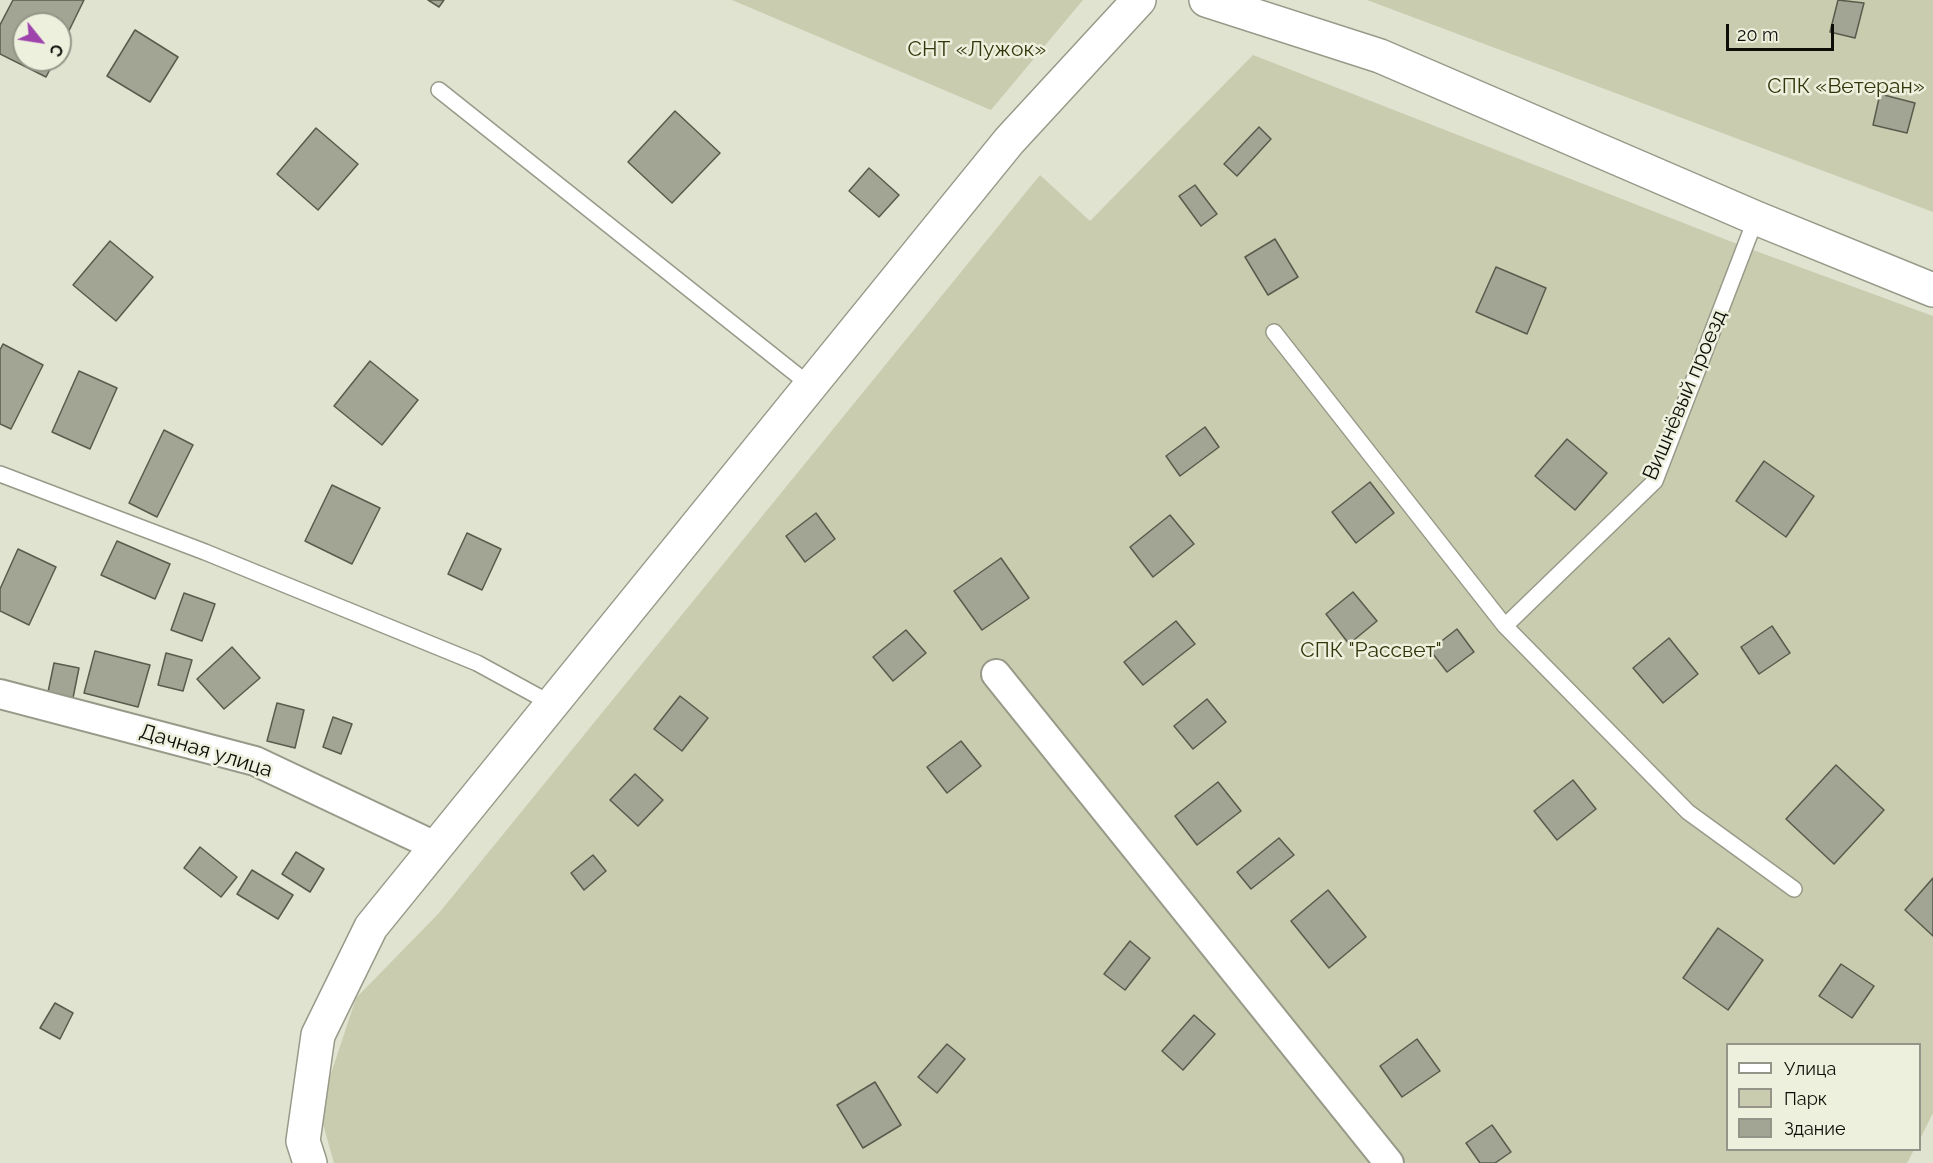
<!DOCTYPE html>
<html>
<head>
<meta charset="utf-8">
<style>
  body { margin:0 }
  #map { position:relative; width:1933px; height:1163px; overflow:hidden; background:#e1e3d1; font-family:Raleway,sans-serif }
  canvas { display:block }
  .legend { position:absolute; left:1726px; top:1043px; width:195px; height:108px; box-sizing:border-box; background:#eef0de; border:2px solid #949588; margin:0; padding:8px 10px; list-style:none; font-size:18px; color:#0d0d07 }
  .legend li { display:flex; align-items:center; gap:12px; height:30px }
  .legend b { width:30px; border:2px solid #949588 }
  .north { position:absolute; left:12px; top:12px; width:60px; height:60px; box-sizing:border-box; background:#eef0de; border:2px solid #949588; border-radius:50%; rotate:120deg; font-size:16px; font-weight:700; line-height:24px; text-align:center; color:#0d0d07 }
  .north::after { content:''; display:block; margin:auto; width:21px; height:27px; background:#9e42ac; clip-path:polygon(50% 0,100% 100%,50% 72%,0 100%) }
  .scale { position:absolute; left:1726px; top:24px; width:108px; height:27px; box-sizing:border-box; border:3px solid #0d0d07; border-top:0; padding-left:8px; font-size:18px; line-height:21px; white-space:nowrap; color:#0d0d07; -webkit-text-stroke:4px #eef0de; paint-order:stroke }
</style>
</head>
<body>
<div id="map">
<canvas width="1933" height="1163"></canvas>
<ul class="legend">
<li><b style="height:8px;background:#fff"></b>Улица</li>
<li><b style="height:16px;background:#c9ccae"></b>Парк</li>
<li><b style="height:16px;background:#a2a494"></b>Здание</li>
</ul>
<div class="north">С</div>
<div class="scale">20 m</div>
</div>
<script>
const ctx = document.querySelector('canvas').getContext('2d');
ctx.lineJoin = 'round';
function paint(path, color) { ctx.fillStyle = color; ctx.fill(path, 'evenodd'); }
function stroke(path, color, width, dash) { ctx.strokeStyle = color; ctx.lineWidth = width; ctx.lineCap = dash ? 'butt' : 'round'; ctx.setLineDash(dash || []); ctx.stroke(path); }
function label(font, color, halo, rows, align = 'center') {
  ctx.font = font + ' Raleway,sans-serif'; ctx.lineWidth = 5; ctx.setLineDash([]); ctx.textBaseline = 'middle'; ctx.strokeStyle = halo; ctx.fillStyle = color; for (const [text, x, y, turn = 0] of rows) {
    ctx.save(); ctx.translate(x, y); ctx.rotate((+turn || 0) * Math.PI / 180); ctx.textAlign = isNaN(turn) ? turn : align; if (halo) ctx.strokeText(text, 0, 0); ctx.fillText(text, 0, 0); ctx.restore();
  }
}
paint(new Path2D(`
  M732,0h351l-92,110z
  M1367,0h566v212z
  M1253,55l492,192 188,69v797l-13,26v-95h-192v106h186l-7,13h-1573l-15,-53 37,-112 83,-85 601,-738 50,46z`), '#c9ccae');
const building = new Path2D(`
  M13,0h71l-24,49v-25h-36v36h31l-9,17 -46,-23v-29z
  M428,0h16l-5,7z
  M1838,0l26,3 -9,35 -25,-6z
  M135,30l43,27 -28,45 -43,-26z
  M1880,94l35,9 -8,30 -34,-8z
  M675,111l45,42 -48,50 -44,-41z
  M1259,127l12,12 -34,37 -13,-12z
  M316,128l42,36 -40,46 -41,-36z
  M869,168l30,27 -20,22 -30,-26z
  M1195,185l22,29 -16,12 -22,-30z
  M1275,239l23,38 -30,18 -23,-38z
  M110,241l43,36 -37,44 -43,-36z
  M1496,267l50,21 -19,46 -51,-22z
  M3,344l40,21 -32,64 -11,-5v-74z
  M370,361l48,39 -36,45 -48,-39z
  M79,371l38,17 -27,61 -38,-17z
  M1205,427l14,20 -39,29 -14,-20z
  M164,430l29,15 -36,72 -28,-14z
  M1567,439l40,34 -32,37 -40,-34z
  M1764,461l50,35 -28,41 -50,-36z
  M1370,482l24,31 -38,30 -24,-31z
  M332,485l48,23 -28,56 -47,-23z
  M816,513l19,26 -30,23 -19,-26z
  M1170,515l24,29 -41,33 -23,-30z
  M467,533l34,16 -19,41 -34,-16z
  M117,541l53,23 -15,35 -54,-24z
  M18,549l38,18 -27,58 -29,-14v-22z
  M1001,558l28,40 -47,32 -28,-39z
  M1353,592l24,29 -28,23 -23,-30z
  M184,593l31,11 -13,37 -31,-11z
  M1176,621l19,23 -52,41 -19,-23z
  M1772,626l18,27 -31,21 -18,-27z
  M1457,629l17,23 -27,20 -17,-22z
  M906,630l20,23 -33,28 -20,-24z
  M1669,638l29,36 -35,29 -30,-35z
  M232,647l28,31 -36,31 -27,-30z
  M95,651l55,14 -12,42 -54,-14z
  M166,653l26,7 -9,31 -25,-6z
  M54,663l25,5 -6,30 -25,-6z
  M680,696l28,22 -26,33 -28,-22z
  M1207,699l19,23 -33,27 -19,-23z
  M277,703l27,7 -9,38 -28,-7z
  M333,717l19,7 -11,30 -18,-7z
  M961,741l20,25 -34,27 -20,-26z
  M1836,765l48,45 -50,54 -48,-45z
  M635,774l28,26 -25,26 -28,-26z
  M1573,780l23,29 -39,31 -23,-29z
  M1218,782l23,29 -44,34 -22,-29z
  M1279,838l15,17 -43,34 -14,-17z
  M200,847l37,30 -16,20 -37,-29z
  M296,852l28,17 -14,23 -28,-18z
  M593,855l13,16 -22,19 -13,-17z
  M252,870l41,25 -15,24 -41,-25z
  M1933,878v58l-28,-26z
  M1328,890l38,47 -37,31 -38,-47z
  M1718,928l45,32 -35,50 -45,-32z
  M1130,941l20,17 -25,32 -21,-16z
  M1841,964l33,22 -22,32 -33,-22z
  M55,1003l18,10 -13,26 -20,-11z
  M1194,1015l21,19 -32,36 -21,-19z
  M1417,1039l23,32 -38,26 -22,-31z
  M947,1044l18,15 -28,34 -19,-16z
  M875,1082l26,43 -38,23 -26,-43z
  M1492,1125l19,27 -16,11h-15l-14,-20z`);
paint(building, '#a2a494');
stroke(building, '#595b4c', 1.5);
const lane = new Path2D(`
  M439,90l372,296
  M1274,332l231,294 183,186 106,77
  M0,474l205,78 272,111 75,41
  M1505,626l150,-145 101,-263`);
const street = new Path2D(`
  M996,674l393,489
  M0,694l255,67 182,86`);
const secondary = new Path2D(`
  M1206,0l174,56 376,162 177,72
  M310,1163l-7,-22 15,-106 53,-108 638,-786 130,-141`);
stroke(lane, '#989a89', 18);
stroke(street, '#989a89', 32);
stroke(secondary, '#989a89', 36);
stroke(lane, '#fff', 15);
stroke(street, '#fff', 28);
stroke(secondary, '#fff', 33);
label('21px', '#33350a', '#eef0de', [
  ["СНТ «Лужок»",977,50],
  ["СПК «Ветеран»",1846,87],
  ["СПК \"Рассвет\"",1371,651]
]);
label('21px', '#0d0d07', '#eef0de', [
  ["Вишнёвый проезд",1685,395,-67],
  ["Дачная улица",206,751,17]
]);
</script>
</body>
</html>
